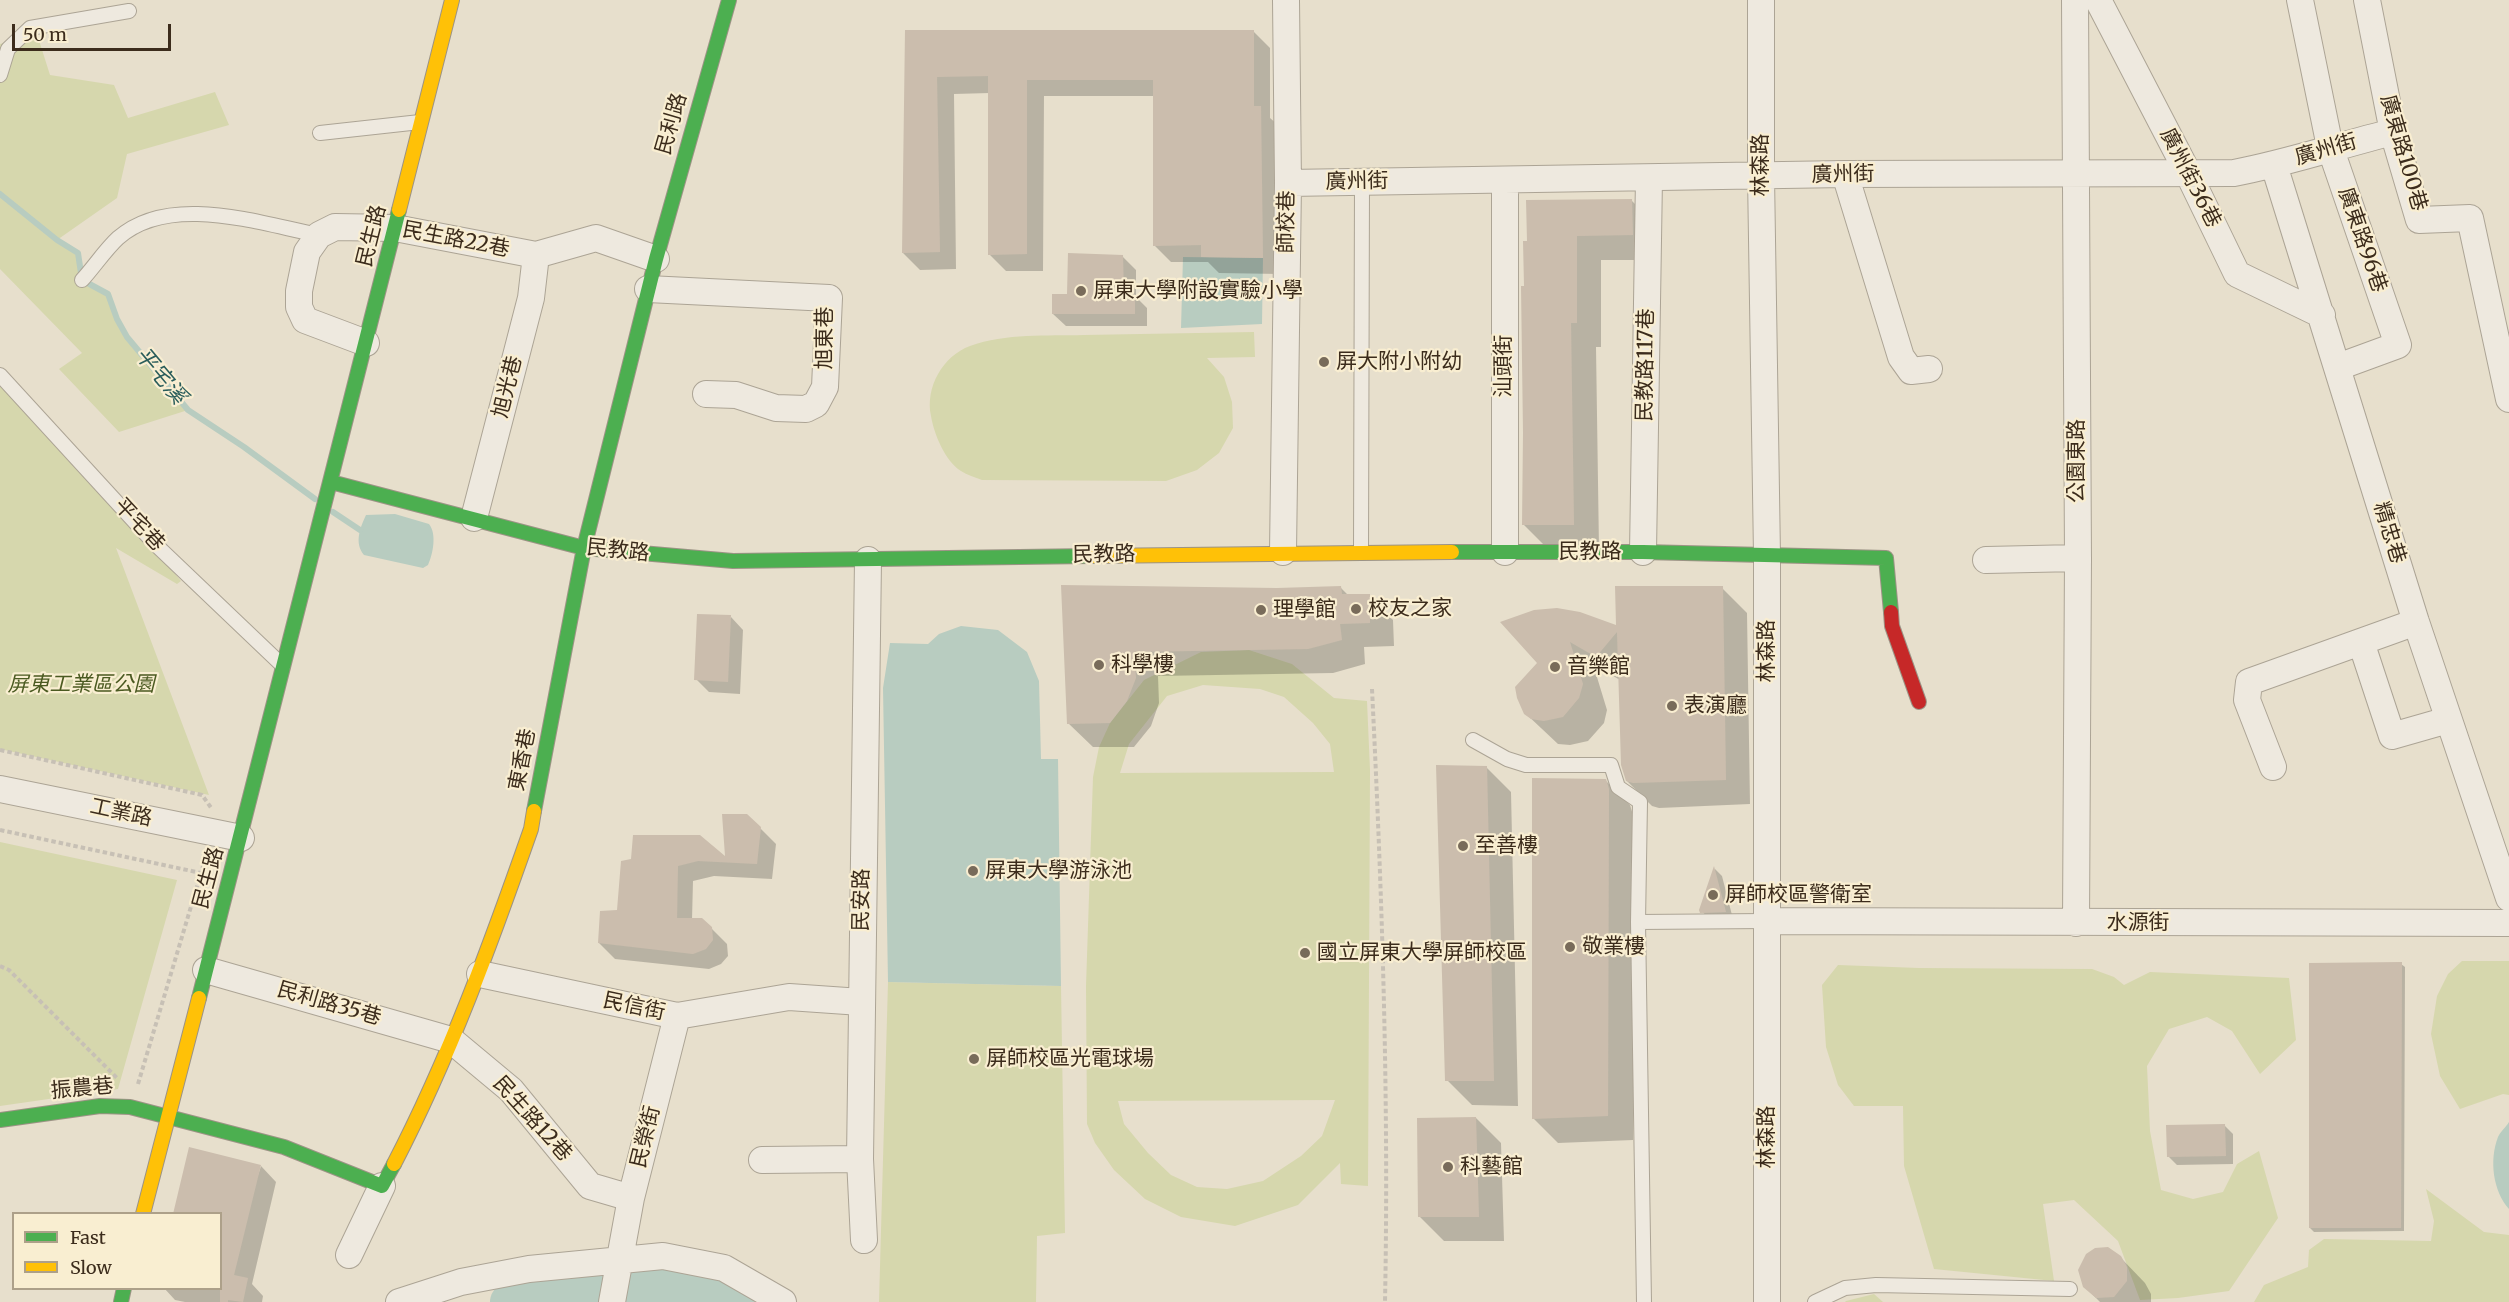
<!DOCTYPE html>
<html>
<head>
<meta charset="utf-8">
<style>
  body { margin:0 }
  #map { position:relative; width:2509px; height:1302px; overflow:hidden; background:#e7dfcc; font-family:Merriweather,serif }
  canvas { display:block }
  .legend { position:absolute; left:12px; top:1212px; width:210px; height:78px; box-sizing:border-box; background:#f9eed1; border:2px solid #ada089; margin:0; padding:8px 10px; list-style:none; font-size:18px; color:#3c2c1c }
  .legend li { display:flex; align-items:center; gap:12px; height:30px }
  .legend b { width:30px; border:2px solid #ada089 }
  .scale { position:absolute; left:12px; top:24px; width:159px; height:27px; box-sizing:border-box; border:3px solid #3c2c1c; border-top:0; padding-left:8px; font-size:18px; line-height:21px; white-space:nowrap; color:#3c2c1c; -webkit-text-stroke:4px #f9eed1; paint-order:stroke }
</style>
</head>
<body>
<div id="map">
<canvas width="2509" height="1302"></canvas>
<ul class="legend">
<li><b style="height:8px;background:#4caf50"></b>Fast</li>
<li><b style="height:8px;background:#ffc107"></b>Slow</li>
</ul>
<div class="scale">50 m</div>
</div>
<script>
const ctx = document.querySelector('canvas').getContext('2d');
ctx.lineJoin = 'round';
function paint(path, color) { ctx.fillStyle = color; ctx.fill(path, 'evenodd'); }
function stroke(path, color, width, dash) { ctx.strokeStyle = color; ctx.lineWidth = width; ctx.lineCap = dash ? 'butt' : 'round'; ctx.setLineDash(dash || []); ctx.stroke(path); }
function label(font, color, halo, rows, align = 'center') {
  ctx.font = font + ' Merriweather,"Noto Sans TC",serif'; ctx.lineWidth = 4.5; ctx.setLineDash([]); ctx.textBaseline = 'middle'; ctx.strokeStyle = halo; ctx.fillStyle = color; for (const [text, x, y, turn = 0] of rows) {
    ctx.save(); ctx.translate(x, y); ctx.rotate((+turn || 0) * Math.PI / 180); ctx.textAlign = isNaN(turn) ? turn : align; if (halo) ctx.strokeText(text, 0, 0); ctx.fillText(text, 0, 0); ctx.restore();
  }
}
paint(new Path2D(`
  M37,34l13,41 64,10 14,33 87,-26 14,33 -102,29 -10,44 -60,42 21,13 4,27 26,14 9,25 10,18 61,73 -69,22 -60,-63 23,-16 -82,-84v-225z
  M1254,332l1,25 -48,1 17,19 8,25 1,26 -14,25 -22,17 -31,11 -184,-1c-7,-3 -15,-5 -21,-9 -16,-10 -27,-37 -30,-55 -6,-29 12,-60 39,-70 36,-13 77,-10 114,-11 57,-1 113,-2 170,-3z
  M0,369l181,212 -4,3 -61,-36 93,247 -209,-46z
  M1249,650l43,14 42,34 33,3 3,69 -2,416 -27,-2 -1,-21 -42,42 -63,21 -54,-9 -36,-18 -31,-29 -19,-27 -8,-19 -1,-138 7,-209 6,-30 11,-24 34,-43 57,-28zM1203,685l57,4 24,8 29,26 17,21 4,28 -214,1 9,-29 38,-48zM1335,1100l-13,36 -21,20 -38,25 -36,8 -30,-2 -26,-12 -23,-22 -24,-29 -6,-23z
  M0,842l177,38 -59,209 -118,17z
  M2462,961h47v134l-6,-1 -43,15 -20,-33 -9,-42 6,-38 11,-22z
  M1838,965l81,3 173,1 22,8 10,8 26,-13 139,6 7,62 -36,34 -28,-43 -25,-14 -38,12 -22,37 3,65 11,59 32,9 30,-7 14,-28 22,-13 19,67 -49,73 -51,7 -38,2 -22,-59 -44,-41 -31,4 11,77 -120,-12 -30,-103 -1,-60h-49l-16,-21 -12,-38 -4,-62z
  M888,982l173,4 4,247 -28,3 -1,66h-157z
  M2426,1189l58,43 25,3v67h-255l10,-17 44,-18 1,-17 15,-11 107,2 3,-20z
  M1874,1294l9,8h-38l1,-1z`), '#d6d7ad');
paint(new Path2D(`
  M1183,257l80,1 -1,66 -81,4z
  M395,514l34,10c8,10 4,30 -1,41l-5,3 -59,-13c-10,-12 -4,-27 2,-40z
  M961,626l37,4 29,22 12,29 2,78h17l3,227 -173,-4 -5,-294 7,-45 38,1 11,-10z
  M2509,1122v87c-16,-18 -20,-49 -11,-72 2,-5 8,-10 11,-15z`), '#b8ccc0');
paint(new Path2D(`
  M906,31h347l17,17v70l7,6 3,150 -61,-1 -11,-11h-37l-17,-17v-149h-110l-1,175h-37l-17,-17 1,-161 -36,1 2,175 -36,1 -17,-17z
  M1632,201l25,25v34h-56v87h-5l3,202h-51l-25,-25 2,-281z
  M1123,257l13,13v27l11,11v18h-81l-13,-12 15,-19z
  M1063,586l214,3 64,-1 7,7 21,1 24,24 1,26 -30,1 1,17 -32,9 -175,3 1,27 -8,23 -17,21h-41l-25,-24z
  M1722,588l25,25 3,191 -91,4 -7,-2 -25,-25 -7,-101 -27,-16 14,46 -3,13 -16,18 -18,4 -12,-1 -33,-31 14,-50 -37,-41 116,5z
  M731,617l12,13 -3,64 -31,-2 -13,-13z
  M1486,767l25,25 7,314 -46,-1 -25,-25z
  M1605,780l25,25 3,10v325l-75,3 -25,-25z
  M747,815l29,29 -4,35 -58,-3 -21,5 -1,39 19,8 16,16 1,12 -7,8 -12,5 -94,-10 -16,-16 20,-31 3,-49 105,-3z
  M1715,869l7,7 11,43 -23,1 -9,-10z
  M2401,964l4,3 -1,264 -90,1 -4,-4z
  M1476,1118l25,25 3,98h-60l-25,-25z
  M2225,1126l8,8v30l-56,1 -9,-9z
  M261,1166l15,16 -24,102 11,12 -1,6h-77l-10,-2 -11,-12h56z
  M2120,1257l25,26 6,11v8h-51l-16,-16z`), '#0003');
stroke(new Path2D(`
  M0,194l57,46 21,13 4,27 26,14 9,25 10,18 61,73 56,37 71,52
  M333,512l27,18`), '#b8ccc0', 6);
stroke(new Path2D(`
  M509,1302c56,-8 184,-33 232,0`), '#b8ccc0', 38);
paint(new Path2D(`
  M905,30h349v76h7l2,152 -62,-1v-12l-48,1v-166h-126v174l-39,1v-179l-51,1 3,175 -38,1z
  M1632,199l1,36 -56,1v87h-6l3,202h-52l1,-92 -2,-147h3l-1,-45h4l-1,-41z
  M1068,253l55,2 1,42 11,-3v20h-83v-20h15z
  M1061,585l216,3 64,-2 1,8h28v29l-30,1 2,16 -34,9 -174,3 2,26 -9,23 -17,22 -43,1z
  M1615,586h108l3,194 -93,3 -7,-2 -5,-16 -4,-133 -21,25 -26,-15 13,42 -4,14 -16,19 -19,4 -13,-2 -7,-5 -7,-16 -2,-11 22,-24 -37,-41 34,-12 23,-2 23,4 36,13z
  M697,614l34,1 -3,67 -34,-2z
  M1436,765l51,1 7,315h-49z
  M1532,778l74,1 3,10 -1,327 -76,3z
  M722,814h25l14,13 -4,37 -59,-3 -20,5 -1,52h25l10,9 1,13 -7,9 -13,5 -95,-11 2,-32 17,-1 4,-49 10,-2 2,-24h67l25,21z
  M1714,866l12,46 -26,1 -1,-3z
  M2402,962l-1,266h-92v-265z
  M1476,1117l3,100h-61l-1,-99z
  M2225,1124l1,32 -59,1 -1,-32z
  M189,1147l72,18 -27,110 14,3 -5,24 -15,-2v2h-8v-88h-47z
  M2108,1247l13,9 6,11v14l-13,16 -18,1 -13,-11 -5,-17 8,-16 9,-6z`), '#cbbdad');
const lane = new Path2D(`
  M0,75l8,-26 22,-21 99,-17
  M320,133l100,-11
  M82,280c12,-13 23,-30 36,-42 52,-46 142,-14 201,-3
  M0,375l155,169 128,122
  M1361,552l1,-370
  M1473,740l34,19 19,6h85l7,22 22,15 -2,120 6,380
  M1638,922l129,-1
  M1815,1302l30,-14 31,-3 194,4`);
const street = new Path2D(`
  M1761,0v176l6,379v747
  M2075,0l3,558 -2,365
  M2098,0l91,175 48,99 85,41
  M2300,0l30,147 68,198 -60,22
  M2367,0l26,132 26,88 51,-2 39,181
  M2274,165l142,457 93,276
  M1845,174l56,183 10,14 18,-2
  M1505,180v372
  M1288,183l557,-9 389,-1c54,-10 106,-28 159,-41
  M648,289l181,9 -4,89 -9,17 -10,5 -30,-1 -40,-13 -30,-1
  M366,343l-61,-23 -6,-13v-16l8,-39 12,-17 16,-8 60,1 141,27 60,-17 60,21
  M474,518l57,-220 5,-43
  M1283,552l5,-369 -2,-183
  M1643,552l6,-374
  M1986,560l92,-2
  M2361,642l31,94 56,-16
  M2273,767l-26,-67 2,-18 167,-60
  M0,789l241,49
  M1767,921l742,2
  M206,970l245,70 60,50 79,96 41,12
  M480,974l197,42 112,-19 72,5
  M762,1160l98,-1
  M864,1240l-4,-81 8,-599
  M349,1255l33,-69
  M399,1302l62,-20 68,-13 134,-13 61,12 59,34
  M612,1302l19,-104 46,-182`);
const fast = new Path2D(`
  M331,482l253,66 149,13 358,-5
  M1452,552h191l243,6 5,54
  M534,811l50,-263 72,-289 73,-259
  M199,998l200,-788
  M0,1120l100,-14 30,1 154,40 98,39 12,-22
  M121,1302l3,-14`);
const slow = new Path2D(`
  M399,210l53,-210
  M1091,556l361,-4
  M394,1164c56,-108 97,-221 137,-335l3,-18
  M143,1214l56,-216`);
const jam = new Path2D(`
  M1891,612l1,14 27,76`);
stroke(lane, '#aca495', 16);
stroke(street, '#aca495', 28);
stroke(fast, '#9c9385', 16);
stroke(slow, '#9c9385', 16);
stroke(jam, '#9c9385', 16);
stroke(new Path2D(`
  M1372,689c10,204 17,408 13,613
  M0,750l202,45 10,14
  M0,830l201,43
  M0,966l9,4 109,109
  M138,1084l69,-231`), '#c7c0b5', 4, [4.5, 3]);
stroke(lane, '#eee9df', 14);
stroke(street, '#eee9df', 26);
stroke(fast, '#4caf50', 14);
stroke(slow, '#ffc107', 14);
stroke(jam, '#c62828', 14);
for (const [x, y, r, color] of [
  [1081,291,6,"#786b5a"],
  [1324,362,6,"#786b5a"],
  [1356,609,6,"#786b5a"],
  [1261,610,6,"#786b5a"],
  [1099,665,6,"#786b5a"],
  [1555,667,6,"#786b5a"],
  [1672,706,6,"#786b5a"],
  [1463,846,6,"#786b5a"],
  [973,871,6,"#786b5a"],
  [1713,895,6,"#786b5a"],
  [1570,947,6,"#786b5a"],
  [1305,953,6,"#786b5a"],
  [974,1059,6,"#786b5a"],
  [1448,1167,6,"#786b5a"]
]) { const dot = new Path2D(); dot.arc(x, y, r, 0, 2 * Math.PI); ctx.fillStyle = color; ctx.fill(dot); stroke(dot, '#f9eed1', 2); }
label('21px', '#3c2c1c', '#f9eed1', [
  ["民利路",672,124,-74],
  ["廣州街",2326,150,-16],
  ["廣東路100巷",2403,153,74],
  ["林森路",1761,165,-90],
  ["廣州街",1843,175,-1],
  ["廣州街36巷",2190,178,63],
  ["廣州街",1357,182,-1],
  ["師校巷",1287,222,-89],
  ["民生路",372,236,-76],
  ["民生路22巷",456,240,11],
  ["廣東路96巷",2362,240,71],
  ["旭東巷",825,338,-90],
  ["民教路117巷",1646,365,-89],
  ["汕頭街",1504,366,-90],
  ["旭光巷",508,387,-76],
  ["公園東路",2077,461,-90],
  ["平宅巷",139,525,47],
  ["精忠巷",2389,533,73],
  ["民教路",618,551,6],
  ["民教路",1590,552],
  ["民教路",1104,555,-1],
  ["林森路",1767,651,-90],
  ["東香巷",523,760,-79],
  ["工業路",121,813,12],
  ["民生路",209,878,-75],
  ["民安路",862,900,-89],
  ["水源街",2138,923],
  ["民利路35巷",329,1004,16],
  ["民信街",634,1007,12],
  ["振農巷",82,1089,-5],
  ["民生路12巷",532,1119,48],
  ["民榮街",646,1137,-76],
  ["林森路",1767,1137,-90]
]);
label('21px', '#3c2c1c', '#f9eed1', [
  ["屏東大學附設實驗小學",1093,291],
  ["屏大附小附幼",1336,362],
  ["校友之家",1368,609],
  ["理學館",1273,610],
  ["科學樓",1111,665],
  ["音樂館",1567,667],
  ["表演廳",1684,706],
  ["至善樓",1475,846],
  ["屏東大學游泳池",985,871],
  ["屏師校區警衛室",1725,895],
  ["敬業樓",1582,947],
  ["國立屏東大學屏師校區",1317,953],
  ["屏師校區光電球場",986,1059],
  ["科藝館",1460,1167]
], 'left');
label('italic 21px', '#4b5a21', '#f9eed1', [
  ["屏東工業區公園",81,685]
]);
label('italic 22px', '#2a5d5b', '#f9eed1', [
  ["平宅溪",160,376,50]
]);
</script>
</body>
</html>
